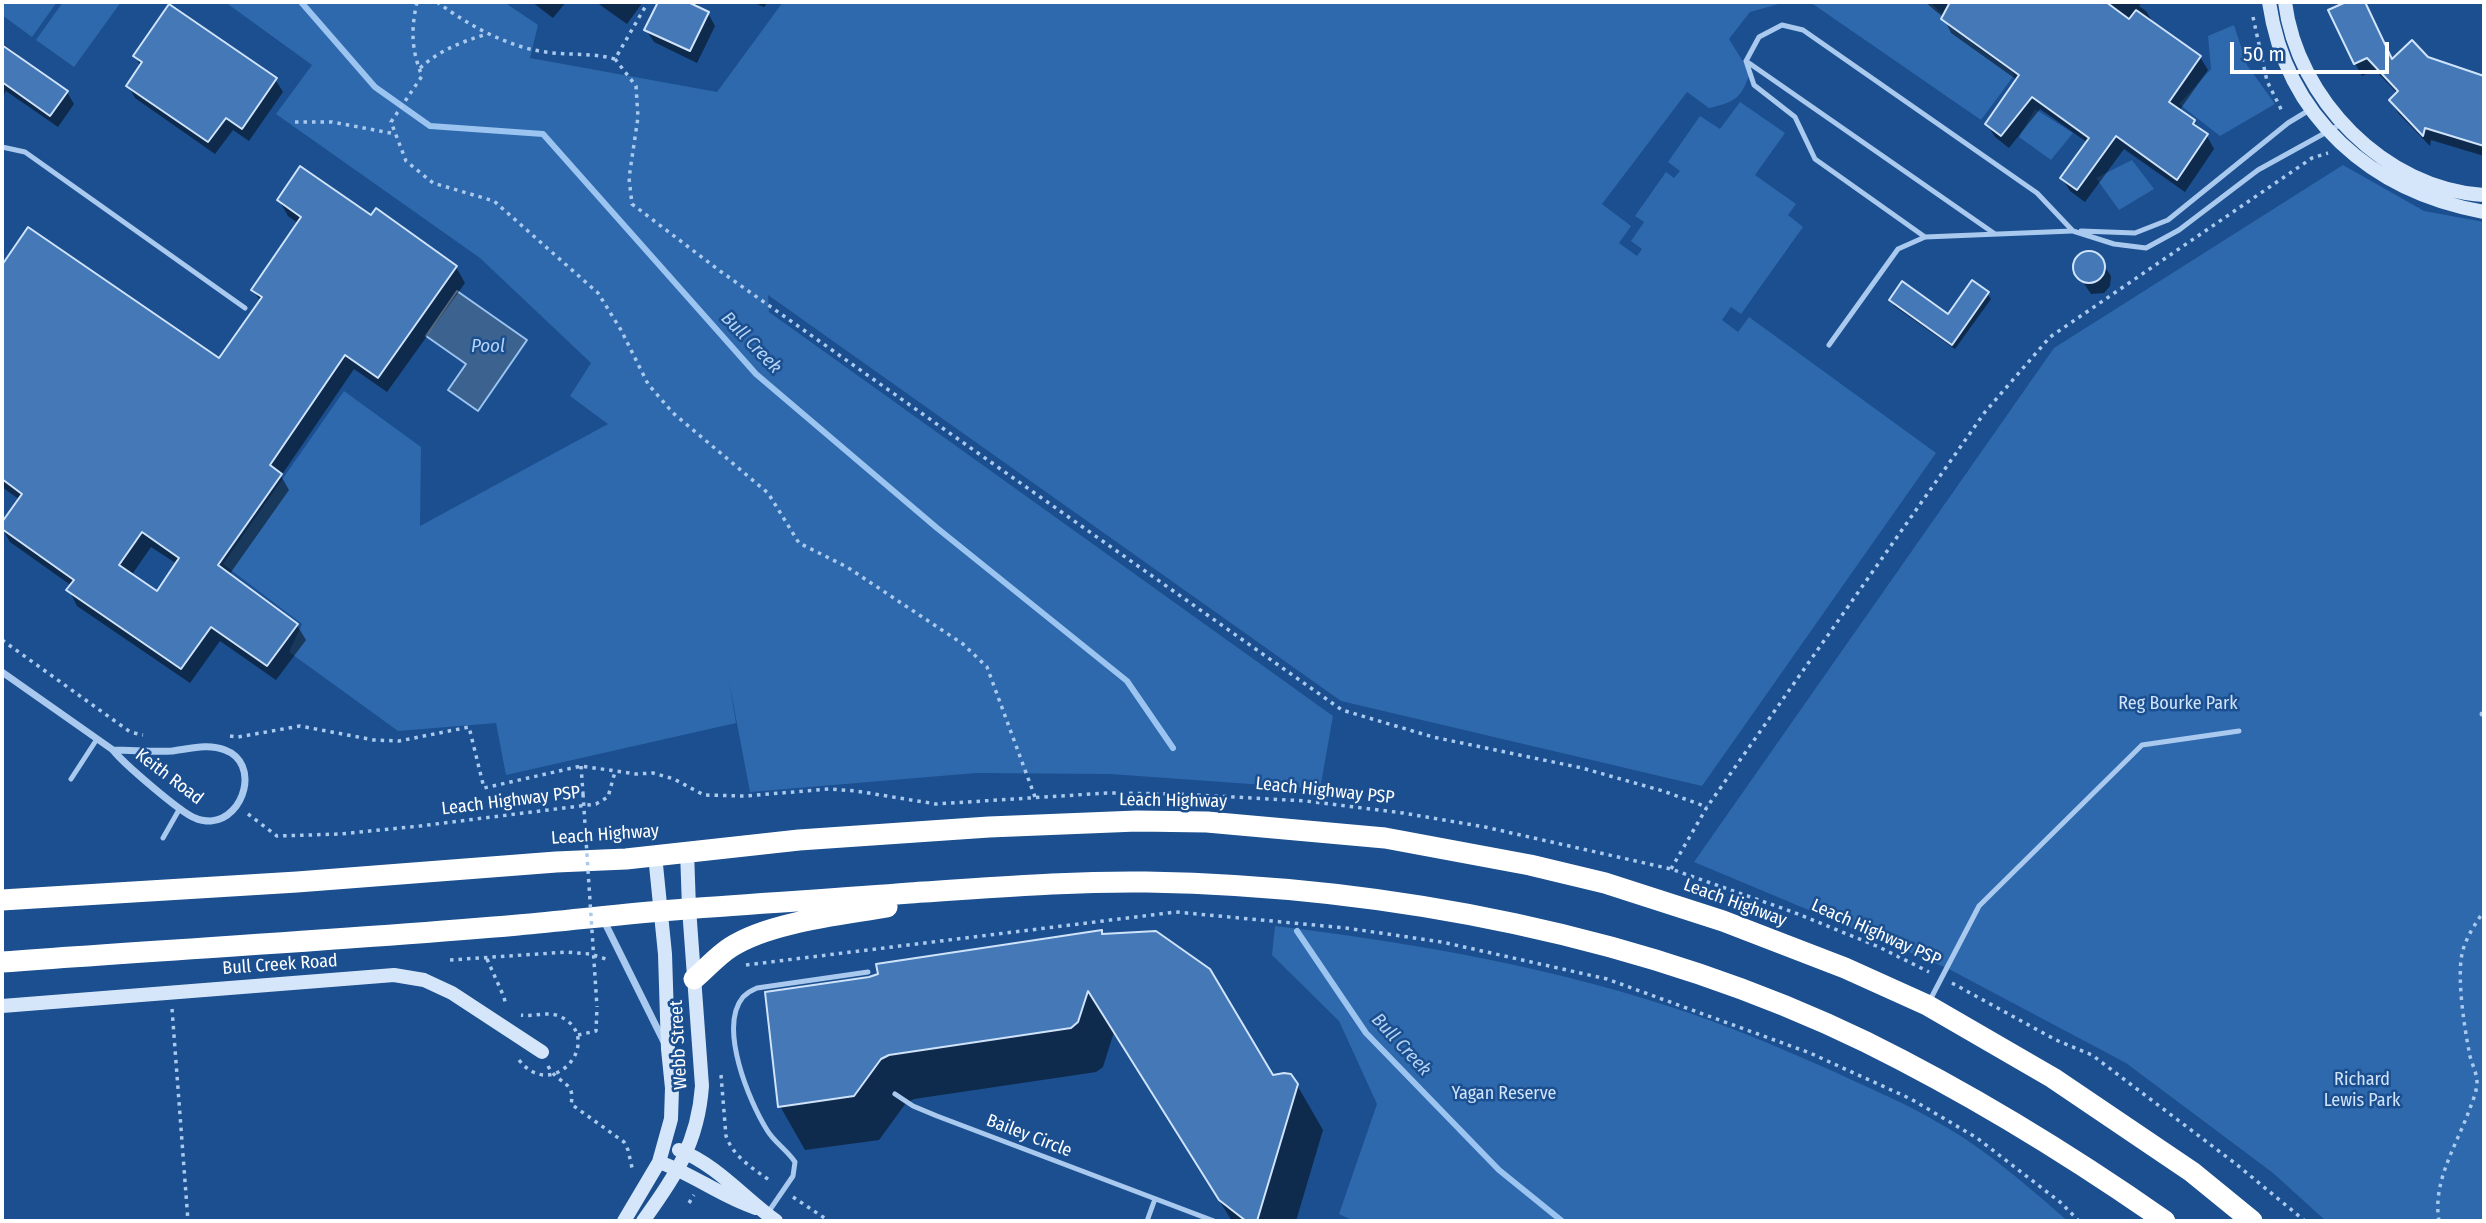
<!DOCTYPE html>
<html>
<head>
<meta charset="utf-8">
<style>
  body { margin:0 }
  #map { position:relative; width:2486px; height:1223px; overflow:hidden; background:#1b4f8f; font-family:"Fira Sans Condensed",sans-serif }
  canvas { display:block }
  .frame { position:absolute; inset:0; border:4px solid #fff; pointer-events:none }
  .scale { position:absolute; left:2230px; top:42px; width:159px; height:32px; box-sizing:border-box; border:4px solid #fff; border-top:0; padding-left:9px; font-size:21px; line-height:24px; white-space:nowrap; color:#fff; -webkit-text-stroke:5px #1b4f8f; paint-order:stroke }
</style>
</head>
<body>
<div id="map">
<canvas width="2486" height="1223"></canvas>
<div class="frame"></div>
<div class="scale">50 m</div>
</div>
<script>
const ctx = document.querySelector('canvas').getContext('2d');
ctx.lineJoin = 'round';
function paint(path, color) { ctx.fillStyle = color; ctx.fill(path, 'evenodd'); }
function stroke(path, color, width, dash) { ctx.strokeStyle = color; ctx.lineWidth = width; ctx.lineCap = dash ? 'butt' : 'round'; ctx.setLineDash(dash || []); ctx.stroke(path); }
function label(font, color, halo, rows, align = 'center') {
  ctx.font = font + ' "Fira Sans Condensed",sans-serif'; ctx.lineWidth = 5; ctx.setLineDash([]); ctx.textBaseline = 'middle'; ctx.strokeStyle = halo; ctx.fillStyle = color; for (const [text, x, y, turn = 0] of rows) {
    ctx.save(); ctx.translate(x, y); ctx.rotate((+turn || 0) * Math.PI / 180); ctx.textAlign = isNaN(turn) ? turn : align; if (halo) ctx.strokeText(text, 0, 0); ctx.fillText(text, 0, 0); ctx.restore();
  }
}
paint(new Path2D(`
  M2,2h55l-25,35 -30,-22z
  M63,2h58l-47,65 -38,-27z
  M225,2h279l34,23 -8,33 187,34 66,-90h1003l-36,10 -21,27 21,34c-9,25 -14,29 -41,35l-22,-16 -85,112 29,22 -12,17 18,13 5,-7 -11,-8 13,-19 -9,-6 31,-44 8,6 6,-7 -12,-9 32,-46 20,13 20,-27 45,31 -30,42 41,29 -8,11 15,12 -62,87 -10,-7 -9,13 16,12 11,-15 187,136 -234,333 -361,-85 -573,-406 1,17 564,404 -13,73 -210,-15 -134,-1 -226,19 -21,-111 7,42 -230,52 -10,-52 -98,8 -109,-79 13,-28 -79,-60 121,-173 77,56 -1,79 188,-102 -38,-28 21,-33 -111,-105 -204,-144 36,-49z
  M1810,2h120l43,42 42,30 -34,46z
  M2234,25l13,40 28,39 -55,32 -41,-32 32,-35 -3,-33z
  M2035,109l38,24 -22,27 -32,-23z
  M2132,160l22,29 -35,21 -23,-32z
  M2343,165l81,46 60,11v999h-158l-53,-48 -147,-110 -179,-95 -253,-106 360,-514z
  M1275,926c141,17 285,42 420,89 48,17 95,37 142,58 34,16 68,30 100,49 48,26 90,64 131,99h-714l-15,-7 38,-110 -38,-83 -67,-66z`), '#2e69ad');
const water = new Path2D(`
  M457,291l70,49 -49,71 -30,-21 18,-26 -40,-28z`);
paint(water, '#3c6290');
stroke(water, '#9cc4f0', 2);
paint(new Path2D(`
  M532,2h34l-13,16z
  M596,2h47l-16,22z
  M660,2h36l5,8 7,3 7,13 -18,37 -43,-21 -8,-12z
  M752,2h16l-4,5z
  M1925,2h122l7,5 3,-5h85l-3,4 7,5 8,13 46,33 8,13 -29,41 15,10 5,9 8,6 7,13 -29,43 -61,-43 -39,53 -15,-11 -8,-13 26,-35 -48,-34 -31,39 -14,-11 -8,-13 30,-44 -66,-47 -7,-15z
  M2339,2h25l28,59 35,-3 57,20v78l-53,-16 -1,6 -32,-33 -7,-13 7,-6 -23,-24 -13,6 -7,-13z
  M2,43l15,11 4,6 46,32 7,12 -16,23 -52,-36 -4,6z
  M135,56l140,23 8,13 -34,49 -16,-11 -18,24 -80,-56 -7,-12 13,-19z
  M279,200l93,18 84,49 9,16 -78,109 -33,-23 -73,107 8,14 -60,85 68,50 9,15 -30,40 -56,-39 -30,42 -113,-77 -8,-16 3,-4 -62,-44 -8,-14 18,-28 -18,-13v-219l26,-38 192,131 41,-59 -8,-12 46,-66 -11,-8zM151,547l26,17 -20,29 -26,-17z
  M2087,253l10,2 14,21 -1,10 -6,7 -13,1 -16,-24 1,-9z
  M1987,293l4,6 -36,50 -61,-43 -3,-6 58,16z
  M1101,932l171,145 25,8 26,45 -27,91h-64l-118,-189 -11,35 -7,5 -182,27 -8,4 -27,37 -74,10 -25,-44 89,-127z`), '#0007');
stroke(new Path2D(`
  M301,2l74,85 55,39 113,8 213,240 181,154 190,153 46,67
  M1297,931l69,102 133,137 63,51`), '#9cc4f0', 6);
const building = new Path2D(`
  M658,2h30l21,10 -19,39 -46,-21z
  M1950,2h156l23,17 7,-9 65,46 -32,46 26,18 -2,4 15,10 -31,46 -61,-44 -39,54 -17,-12 29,-40 -57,-41 -31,39 -16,-12 34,-49 -78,-56z
  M2346,2h19l27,57 20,-19 16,17 56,19v70l-59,-18 -2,8 -34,-36 9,-9 -31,-33 -13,6 -26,-54z
  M169,4l108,74 -35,51 -16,-11 -18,24 -82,-56 16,-24 -9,-6z
  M2,45l66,46 -18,25 -48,-34z
  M300,166l71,49 5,-7 81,58 -79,112 -33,-23 -75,110 12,9 -64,91 80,59 -31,42 -56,-39 -30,42 -115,-79 8,-10 -72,-51v-7l20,-28 -20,-15v-214l26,-38 191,131 43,-61 -11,-7 50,-73 -24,-17zM142,532l37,26 -22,33 -38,-26z
  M2073 267a16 16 0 1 1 32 0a16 16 0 1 1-32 0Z
  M1972,280l17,12 -37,53 -63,-45 13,-19 46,33z
  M1102,930v4l54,-3 54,38 63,106 11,-2 7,1 7,10 -41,137h-11l-27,-21 -131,-209 -10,31 -7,6 -182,27 -8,4 -27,37 -76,11 -13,-115 104,-15 9,-3 -2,-10z`);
paint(building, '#4478b7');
stroke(building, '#cfe3fa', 2);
stroke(new Path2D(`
  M417,2c-6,27 -6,47 5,74l-31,46 15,39 27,22 61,18 104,92 23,37 27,54 25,29 95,80 31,50 48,24 116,77 24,23 48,130
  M437,2c30,22 65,42 102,49 26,5 51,1 76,8l33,-57
  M2253,17l14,64 16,32
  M615,59l21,27 2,31 -9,61 3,26 88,67 622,439 91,27 149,31 81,23 44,16
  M420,68c20,-18 41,-26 67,-34
  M295,122h37l64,12
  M2,640l131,94
  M134,733l9,2
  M230,736l8,1 62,-11 74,14 25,1 70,-14 15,61 97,-22 55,8 17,-1 21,6 30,16 41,1 84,-7 27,2 80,13 171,-11 72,1 127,7 97,12 82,14 186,42 122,43 86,35 50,25
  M581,766l2,28
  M248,814l29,22 63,-2 80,-8 176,-22 12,-7 7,-25
  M1671,869l36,-62 278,-395 65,-75 262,-179 16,-5
  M487,959l17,38 2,9
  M450,960l117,-8 23,2 16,5
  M746,965l430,-53 170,16 96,14 165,37 203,74 101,46 66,39 83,64 19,19
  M1952,983l104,57 36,15 144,109 69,57
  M172,1009l16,212
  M578,1035l18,-4 1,-24
  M519,1060c35,45 88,-23 40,-44 -12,-5 -25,1 -38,-1
  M548,1066c10,19 28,15 23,38l53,38 4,8 5,22
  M721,1075l5,61c8,22 28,33 46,46
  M793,1197l36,24
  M689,1203l5,-8
  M2439,1221c-7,-40 18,-76 31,-113 3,-7 7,-18 7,-26 0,-10 -7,-21 -8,-31 -5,-26 -12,-72 -7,-97 3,-15 13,-30 22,-43`), '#a9c9ee', 3.5, [3.5, 5]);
stroke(new Path2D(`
  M1746,61l249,173
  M2,147l23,5 220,156
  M2081,231l54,2 33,-13 120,-97 23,-14
  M1925,237l-110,-78 -20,-42 -41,-32 -8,-24 13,-24 23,-12 21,5 234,163 36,38 41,13 32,4 33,-18 79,-60 85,-47
  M1829,345l69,-96 27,-12 147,-6
  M2482,714h2
  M71,779l26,-40
  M163,838l17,-30
  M1929,1002l50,-96 163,-161 97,-14
  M895,1094l18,12 24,10 277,105
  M767,1214l26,-38 2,-14c-8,-12 -21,-20 -28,-32 -18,-29 -49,-103 -24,-133 4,-4 9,-7 14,-9l111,-16
  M1147,1221l8,-22`), '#a9c9ee', 5);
stroke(new Path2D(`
  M2,672l111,78c10,13 68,63 82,68 4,2 12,3 16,3 34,-3 49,-58 14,-71 -17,-7 -36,-1 -53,1 -20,1 -39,-1 -59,-1
  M604,921l60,121`), '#a9c9ee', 7);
stroke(new Path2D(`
  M2269,2c17,116 103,190 215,210
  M2285,2c12,97 100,187 199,193
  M2,1006l392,-31 30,5 28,13 90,59
  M679,1150c38,15 65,48 97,71
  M659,1162c34,12 63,35 97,46
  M624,1221l35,-59 12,-43 1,-31 -4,-39 -3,-95 -10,-99
  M643,1221c32,-44 55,-78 59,-135l-13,-178 -2,-57`), '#d6e6fa', 14);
stroke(new Path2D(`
  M2,900l295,-18 259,-20 70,-3 173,-19 190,-13 148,-6 70,1 178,16 145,27 75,18 118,38 122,47 82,37 126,73 139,94 60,49
  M2,962c172,-13 344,-22 516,-37 56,-5 112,-12 168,-16 75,-6 150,-10 224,-16 79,-5 158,-12 236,-11 242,4 502,54 720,160 105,52 203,112 299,179
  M694,979c12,-10 24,-24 37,-32 39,-25 110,-32 156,-40`), '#fff', 21);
stroke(new Path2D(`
  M583,794l14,213`), '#a9c9ee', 3.5, [3.5, 5]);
label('18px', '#cfe3fa', '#1b4f8f', [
  ["Reg Bourke Park",2178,704],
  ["Richard",2362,1080],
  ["Lewis Park",2362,1101],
  ["Yagan Reserve",1504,1094]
]);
label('18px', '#fff', '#1b4f8f', [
  ["Keith Road",169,777,37],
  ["Leach Highway PSP",1325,791,6],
  ["Leach Highway PSP",511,801,-7],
  ["Leach Highway",1173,801,1],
  ["Leach Highway",605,835,-4],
  ["Leach Highway",1735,903,20],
  ["Leach Highway PSP",1876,933,24],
  ["Bull Creek Road",280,965,-4],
  ["Webb Street",679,1045,-93],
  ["Bailey Circle",1029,1136,21]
]);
label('italic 19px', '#b5d3f5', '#1b4f8f', [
  ["Bull Creek",751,343,46],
  ["Pool",488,347],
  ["Bull Creek",1401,1045,47]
]);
</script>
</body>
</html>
